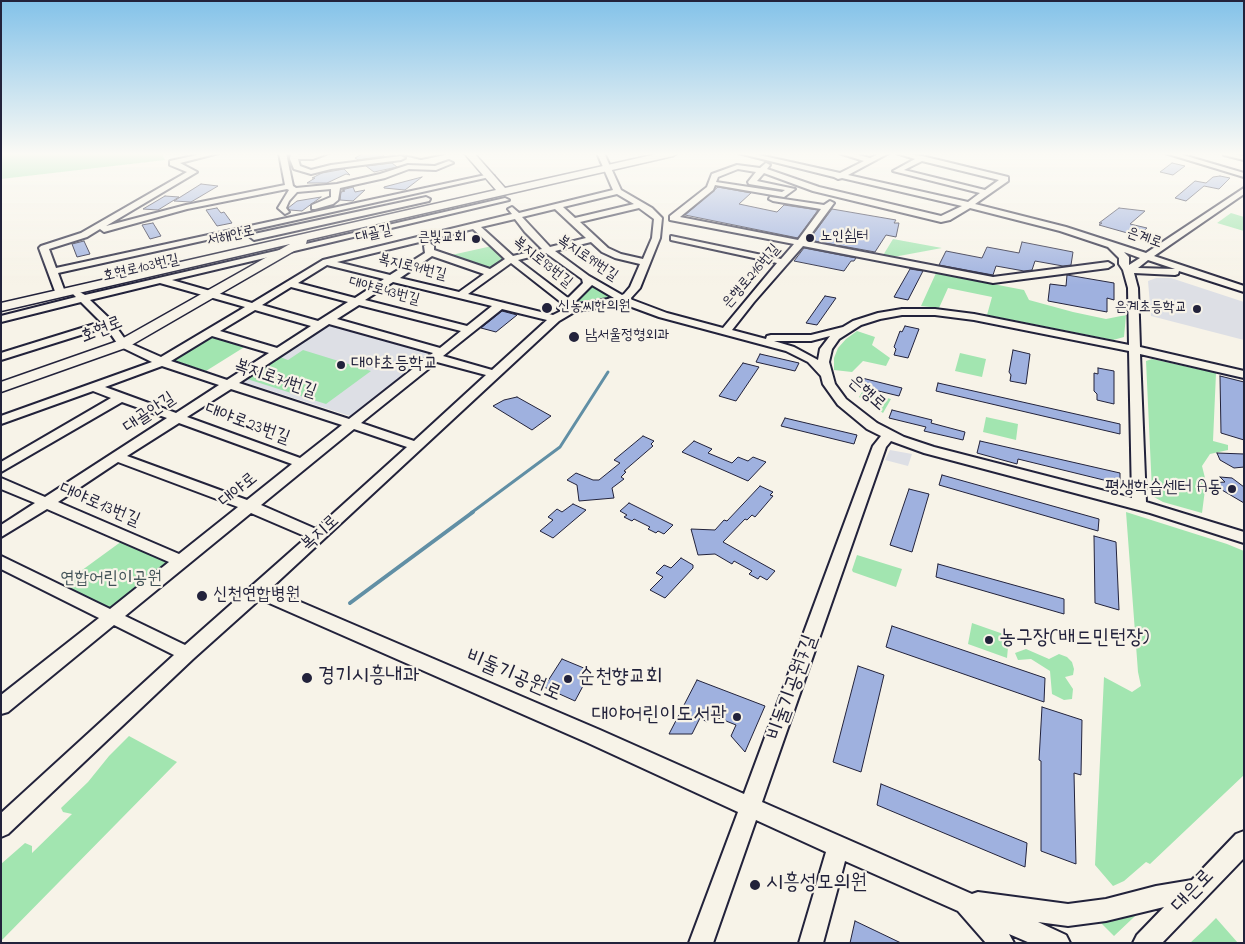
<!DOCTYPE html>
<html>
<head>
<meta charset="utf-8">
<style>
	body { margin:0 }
	#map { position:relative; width:1245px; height:944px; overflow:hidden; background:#f7f3e8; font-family:"Indie Flower",sans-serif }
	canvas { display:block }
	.frame { position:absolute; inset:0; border:2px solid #22223b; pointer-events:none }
</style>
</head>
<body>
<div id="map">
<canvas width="1245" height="944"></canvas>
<div class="frame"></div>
</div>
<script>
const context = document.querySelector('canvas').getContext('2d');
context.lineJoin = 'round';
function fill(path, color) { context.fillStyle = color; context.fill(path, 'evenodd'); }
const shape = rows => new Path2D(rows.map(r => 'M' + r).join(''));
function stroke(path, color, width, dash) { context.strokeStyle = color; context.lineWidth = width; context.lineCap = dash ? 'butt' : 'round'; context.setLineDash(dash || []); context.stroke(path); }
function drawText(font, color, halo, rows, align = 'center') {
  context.font = font + ' "Indie Flower","Poor Story",sans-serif'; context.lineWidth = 4.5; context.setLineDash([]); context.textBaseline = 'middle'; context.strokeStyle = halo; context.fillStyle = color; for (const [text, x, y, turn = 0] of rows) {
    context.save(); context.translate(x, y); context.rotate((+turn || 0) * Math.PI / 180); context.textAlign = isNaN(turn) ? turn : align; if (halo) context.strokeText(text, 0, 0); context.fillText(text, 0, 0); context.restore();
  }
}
const built = shape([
	[1156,278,1171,278,1244,302,1244,340,1151,316,1148,281],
	[329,322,435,352,358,415,350,416,243,382,243,379],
	[890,450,912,454,908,466,885,460]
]);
const green = shape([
	[1,153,162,153,165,160,1,179],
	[1231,213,1244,217,1244,231,1217,223],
	[893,239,942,248,888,258,882,257],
	[492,246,508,259,491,272,447,256],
	[936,273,1024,290,1029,300,1073,312,1106,319,1126,315,1124,337,1113,340,987,315,992,297,948,288,939,308,921,306],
	[592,285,611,297,573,302,591,286],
	[857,331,875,337,872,345,890,358,886,366,863,361,852,372,834,370,834,358,838,348,846,339],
	[214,336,246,346,206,371,173,360,211,337],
	[303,350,371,371,326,404,247,379,280,357,288,360],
	[960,353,986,359,982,377,955,371],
	[1152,359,1216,373,1213,441,1228,445,1228,450,1210,454,1202,466,1206,482,1202,513,1163,502,1154,497,1152,491,1146,361],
	[862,392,891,399,883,413,859,397],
	[986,417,1018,424,1016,440,983,432],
	[1126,512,1227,544,1244,551,1244,775,1150,864,1146,862,1124,881,1113,886,1095,865,1104,677,1132,692,1141,686,1138,672],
	[122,541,170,562,121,604,109,608,63,584],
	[857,555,902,569,896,587,853,572,852,570],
	[972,623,1009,636,1007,658,968,644],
	[1026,649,1049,659,1059,654,1067,657,1072,662,1074,669,1073,675,1065,677,1073,689,1072,699,1064,700,1052,694,1050,671,1031,659,1018,660,1015,653],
	[129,736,177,762,1,941,1,864,25,843,32,846,32,853,72,814,63,812,61,808,88,782,109,756],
	[1152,900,1114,936,1097,919],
	[1216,918,1238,943,1190,943,1206,928]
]);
const streamFar1 = shape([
	[471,513,560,447,608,372]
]);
const stream = shape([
	[350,603,473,512]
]);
const building = shape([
	[364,153,381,153,384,156,358,160,355,158,364,153],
	[392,163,397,167,374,172,366,166,392,163],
	[1172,163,1185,166,1173,175,1160,172,1172,163],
	[344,169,350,175,346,174,327,183,307,183,315,178,312,178,322,173,344,169],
	[1220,176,1230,178,1219,189,1204,186,1186,201,1175,198,1195,181,1206,183,1213,177,1220,176],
	[422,177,405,190,384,188,384,187,422,177],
	[201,184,218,186,191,202,174,201,201,184],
	[353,187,355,192,365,190,353,201,340,200,341,192,345,191,342,190,353,187],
	[718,187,751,193,739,204,777,212,784,205,818,210,798,238,685,215,718,187],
	[165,196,179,197,158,210,143,209,165,196],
	[321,197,302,211,290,210,288,208,297,201,321,197],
	[217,208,221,213,224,212,232,223,217,226,206,210,217,208],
	[1119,208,1145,211,1130,224,1147,228,1138,236,1099,225,1102,223,1099,223,1119,208],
	[832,209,896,220,894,223,899,223,896,237,886,235,875,252,809,240,832,209],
	[153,223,161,236,150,239,142,225,153,223],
	[84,241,90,254,77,257,72,244,84,241],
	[1022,242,1073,252,1071,265,1063,266,1035,261,1032,270,1024,271,996,266,993,275,939,265,946,251,982,258,987,247,1019,253,1022,242],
	[804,248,856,258,854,261,851,261,844,271,794,261,804,248],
	[910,269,923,271,908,300,894,297,910,269],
	[1067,275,1114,283,1114,300,1107,298,1107,312,1048,301,1050,284,1066,286,1067,275],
	[825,296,836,298,817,325,806,323,825,296],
	[502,311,517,315,496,332,481,328,502,311],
	[905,326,919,329,908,358,894,355,896,349,894,347,900,331,902,332,905,326],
	[1013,350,1030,354,1026,384,1010,381,1011,375,1009,372,1013,350],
	[760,354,799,363,795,371,756,362,760,354],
	[743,363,759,367,736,401,719,396,743,363],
	[1098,368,1114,371,1114,404,1097,400,1097,394,1094,391,1094,373,1098,374,1098,368],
	[1220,376,1244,382,1244,440,1221,433,1220,376],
	[858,377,902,388,899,396,854,385,858,377],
	[938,383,1120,424,1120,434,936,391,938,383],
	[517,397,551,416,532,430,493,406,504,400,517,397],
	[892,410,932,420,931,423,965,432,963,440,924,431,926,427,889,418,892,410],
	[785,418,857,435,854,444,781,426,785,418],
	[643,436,654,441,651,444,653,446,624,471,626,472,621,477,624,479,612,488,614,498,579,501,577,485,567,480,576,473,593,480,599,480,620,463,614,460,643,436],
	[694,441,712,449,708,453,732,463,738,457,748,461,753,457,766,462,748,481,682,452,694,441],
	[980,441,1120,473,1120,484,1018,459,1017,464,977,453,980,441],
	[1217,453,1244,454,1244,467,1234,468,1220,460,1217,453],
	[942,475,1099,519,1098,531,939,485,942,475],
	[1220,477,1232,478,1244,487,1244,503,1210,483,1225,482,1220,477],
	[760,486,773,492,770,495,773,496,755,517,752,515,747,520,745,519,723,542,775,571,767,580,760,576,758,579,749,574,752,571,734,561,732,564,715,554,698,555,691,529,715,530,724,520,727,521,760,486],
	[909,489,929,494,912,552,890,545,909,489],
	[629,503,673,525,664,534,658,531,656,533,648,529,650,527,634,519,632,521,624,517,627,515,620,511,629,503],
	[573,504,586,510,553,538,540,531,553,520,548,517,557,509,562,512,573,504],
	[1094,536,1116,542,1119,610,1095,603,1094,536],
	[681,558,693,565,693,568,665,598,650,590,663,577,656,573,664,565,671,568,681,558],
	[938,564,1064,599,1064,614,936,577,938,564],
	[892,626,1045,678,1044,702,886,647,892,626],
	[562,659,591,671,575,701,544,687,562,659],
	[858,666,884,675,861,772,833,762,858,666],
	[697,680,765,706,745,752,731,736,736,725,711,715,707,722,700,718,692,734,669,734,697,680],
	[1042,707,1082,720,1081,775,1074,773,1076,864,1041,851,1041,761,1039,760,1042,707],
	[881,784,1027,843,1025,867,877,805,881,784],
	[855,921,901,943,850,943,855,921]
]);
const minor = shape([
	[206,153,219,153,180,163,197,172,106,226,186,205,285,185,279,153,286,153,293,186,296,188,337,184,380,174,408,165,435,166,449,161,453,163,436,170,409,169,385,178,340,188,338,200,333,204,315,209,312,209,312,205,331,197,331,189,297,192,289,201,286,208,289,212,285,214,278,208,289,190,287,189,187,209,104,232,100,229,87,237,49,249,56,268,490,174,494,176,58,273,65,292,60,295,56,294,39,248,41,246,81,233,187,172,170,165,170,161,206,153],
	[291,153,297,153,298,155,329,153,313,159,298,159,300,166,311,170,331,165,401,156,405,158,401,160,331,169,311,174,294,169,290,159,291,153],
	[400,153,421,154,445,153,421,158,400,153],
	[597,153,604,153,621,190,652,208,662,218,660,238,640,288,630,299,667,313,723,328,777,263,671,240,671,236,781,259,794,244,670,220,670,216,707,187,712,174,737,165,760,168,766,163,770,165,767,169,819,187,941,216,962,206,842,178,838,179,834,177,738,153,750,153,840,173,864,161,839,153,850,153,870,158,881,153,889,153,848,175,968,202,980,193,893,171,915,159,896,153,922,156,1008,177,1008,181,975,204,1066,227,1146,253,1244,188,1244,194,1154,256,1244,286,1244,292,1179,271,1178,274,1175,275,1134,273,1138,288,1140,347,1244,371,1244,378,1140,354,1146,502,1244,532,1244,543,1150,513,924,453,891,441,886,447,762,802,972,894,978,892,1068,904,1106,899,1156,886,1192,880,1236,834,1244,831,1244,858,1162,943,1133,943,1137,935,1164,907,1106,921,1068,926,1038,922,1066,935,1070,943,1030,943,1009,934,1014,943,986,943,958,911,845,861,823,943,799,943,826,852,756,820,713,943,689,943,738,812,586,742,260,599,193,659,8,834,1,837,1,813,174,655,114,625,8,712,1,714,1,695,99,618,1,569,1,556,110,609,169,562,47,509,1,537,1,525,35,503,1,489,1,478,45,497,167,418,122,402,1,472,1,462,111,398,93,391,1,424,1,416,152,362,119,346,106,327,1,360,1,353,101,322,81,302,1,322,1,316,76,297,73,294,78,291,85,295,505,198,509,200,172,280,252,303,323,260,512,214,508,209,512,207,519,213,613,190,597,153],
	[922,161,999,180,985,190,904,170,922,161],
	[738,169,756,172,748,182,749,184,785,190,782,192,716,182,718,177,738,169],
	[764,173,813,191,941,222,950,220,970,208,1060,231,1108,247,1119,258,1119,264,1123,270,1128,288,1129,345,974,314,935,309,902,309,878,313,853,321,843,327,811,335,771,335,767,336,766,339,732,330,754,302,803,246,993,283,1108,268,1113,265,1108,262,993,277,806,241,834,203,830,201,824,205,770,197,769,199,773,201,821,209,798,240,680,217,713,190,715,185,784,197,795,189,757,181,764,173],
	[617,194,634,204,575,218,563,207,617,194],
	[639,208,654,219,652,238,643,259,621,254,608,248,580,222,639,208],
	[555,209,586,238,550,247,522,217,555,209],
	[515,219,525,232,542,249,513,256,481,227,515,219],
	[473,229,505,259,490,269,434,250,434,246,429,243,424,246,425,253,390,275,337,262,473,229],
	[591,242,602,252,615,258,640,264,630,287,624,294,622,295,589,276,555,251,591,242],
	[1124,252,1140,258,1129,265,1129,257,1124,252],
	[546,253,582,279,583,283,568,298,518,260,546,253],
	[432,256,484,274,459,292,400,278,432,256],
	[1148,260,1175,269,1138,268,1148,260],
	[511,263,562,303,558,308,561,311,553,315,468,294,511,263],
	[327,265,384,279,355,298,298,283,327,265],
	[393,282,492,306,467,326,365,300,393,282],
	[160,283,245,307,161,357,127,342,112,321,90,300,160,283],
	[592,285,614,298,572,305,592,285],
	[291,287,348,302,318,321,262,305,291,287],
	[621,303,659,317,786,351,808,362,821,376,823,384,838,405,867,429,881,436,873,446,744,794,600,730,270,589,559,321,576,311,612,306,621,303],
	[359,305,461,331,440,348,337,319,359,305],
	[502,309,547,320,492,370,443,356,502,309],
	[255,310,311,326,277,348,220,331,255,310],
	[902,315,935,315,974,320,1129,351,1132,498,934,447,904,437,877,423,846,399,835,384,829,362,832,349,839,339,861,325,880,319,902,315],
	[329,324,433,353,349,419,239,383,329,324],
	[212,336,269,353,227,380,171,361,212,336],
	[830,336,820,349,818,360,794,347,774,341,811,341,830,336],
	[437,362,486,375,414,441,361,423,437,362],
	[162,366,219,385,176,413,105,387,162,366],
	[231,389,342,425,300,458,187,417,231,389],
	[179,423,292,464,247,500,127,456,179,423],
	[354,429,407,447,316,529,261,505,354,429],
	[118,462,238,507,179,554,58,502,118,462],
	[251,513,307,537,185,645,125,616,251,513],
	[1165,153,1176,153,1244,173,1244,177,1165,153],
	[1223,153,1244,156,1244,160,1224,155,1223,153],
	[426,197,430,199,429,201,254,240,250,237,254,234,426,197]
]);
const major = shape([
	[464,153,474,153,505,188,661,153,678,153,673,156,307,240,306,244,128,347,1,392,1,382,118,341,290,244,1,311,1,303,496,190,464,153]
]);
const markers = [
	[810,238,5,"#22223b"],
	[476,239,5,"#22223b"],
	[547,308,6,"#22223b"],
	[1197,309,5,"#22223b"],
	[574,337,6,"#22223b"],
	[341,365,5,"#22223b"],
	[1232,489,5,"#22223b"],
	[202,596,6,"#22223b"],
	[989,640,5,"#22223b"],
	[307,678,6,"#22223b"],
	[568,679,5,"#22223b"],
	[737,717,5,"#22223b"],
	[755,885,6,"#22223b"]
];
const farStreetnames = [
	["대골길",374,235,-14],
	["서해안로",231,237,-13],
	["은계로",1144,239,19],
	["복지로99번길",587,259,34],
	["복지로93번길",542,263,39],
	["복지로91번길",412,268,14],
	["호현로103번길",141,269,-13],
	["은행로216번길",752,277,-49],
	["대야로43번길",384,292,15]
];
const farPoinames = [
	["노인쉼터",820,238],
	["큰빛교회",466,239,"right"],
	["신농씨한의원",558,308],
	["은계초등학교",1187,309,"right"],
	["남서울정형외과",585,337]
];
const streetNames = [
	["호현로",102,331,-22],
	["복지로71번길",275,380,19],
	["은행로",866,394,41],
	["대골안길",150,414,-34],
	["대야로23번길",247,425,20],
	["대야로",239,491,-39],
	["대야로13번길",99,506,23],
	["복지로",321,534,-42]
];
const poiNames = [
	["대야초등학교",351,365],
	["평생학습센터 A동",1222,489,"right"],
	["신천연합병원",213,596]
];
const parkNames = [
	["연합어린이공원",111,580]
];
const nearPoinames = [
	["농구장(배드민턴장)",999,640],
	["경기시흥내과",318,678],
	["순천향교회",578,679],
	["대야어린이도서관",727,717,"right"],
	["시흥성모의원",766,885]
];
const nearStreetnames = [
	["비둘기공원로",513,677,23],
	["비둘기공원7길",794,688,-70],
	["대은로",1194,892,-46]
];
fill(built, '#dddfe5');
fill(green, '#a2e5b0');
stroke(streamFar1, '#618fa5', 3);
stroke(stream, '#618fa5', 4);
fill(building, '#9fb1df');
stroke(building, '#22223b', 1);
stroke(minor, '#22223b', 4);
stroke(major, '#22223b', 3);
fill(minor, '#f7f3e8');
fill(major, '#f7f3e8');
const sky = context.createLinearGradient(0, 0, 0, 285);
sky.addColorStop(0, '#83c2e9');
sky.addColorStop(0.54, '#fbfaf5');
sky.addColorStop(1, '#fbfaf500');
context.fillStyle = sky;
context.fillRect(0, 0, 1245, 285);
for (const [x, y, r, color] of markers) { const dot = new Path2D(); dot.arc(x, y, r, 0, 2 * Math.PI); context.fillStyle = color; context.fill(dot); stroke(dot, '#f7f3e8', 2); }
drawText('15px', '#22223b', '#f7f3e8', farStreetnames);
drawText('15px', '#22223b', '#f7f3e8', farPoinames, 'left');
drawText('18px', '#22223b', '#f7f3e8', streetNames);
drawText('18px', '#22223b', '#f7f3e8', poiNames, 'left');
drawText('18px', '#425358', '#f7f3e8', parkNames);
drawText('21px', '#22223b', '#f7f3e8', nearPoinames, 'left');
drawText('21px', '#22223b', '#f7f3e8', nearStreetnames);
</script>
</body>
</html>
